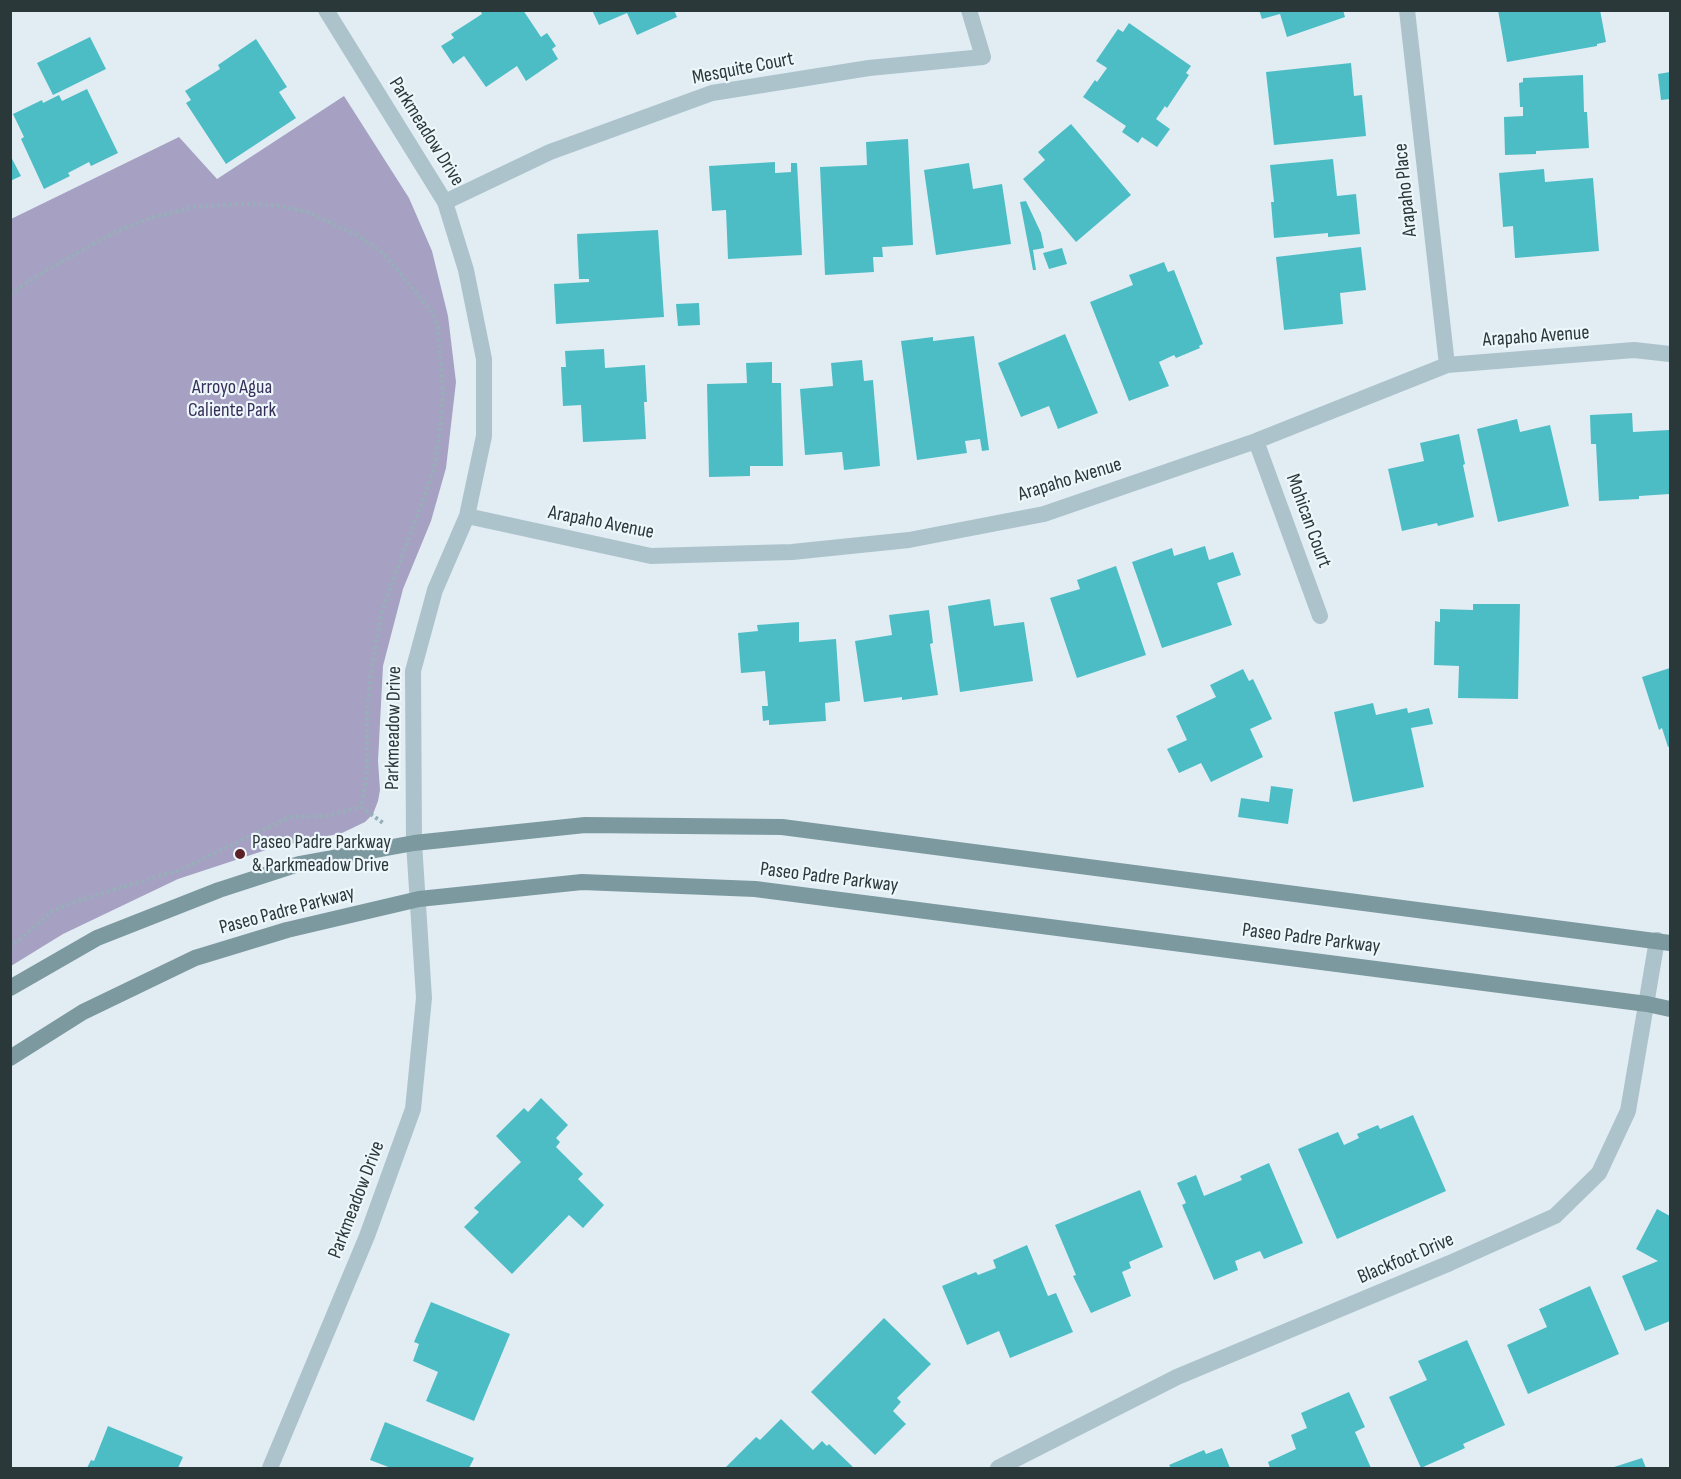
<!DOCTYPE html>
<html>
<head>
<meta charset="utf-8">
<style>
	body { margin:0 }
	#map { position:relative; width:1681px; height:1479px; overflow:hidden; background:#e1edf3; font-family:"Sofia Sans Condensed",sans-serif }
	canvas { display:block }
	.frame { position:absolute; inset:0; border:12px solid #2b383a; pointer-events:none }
</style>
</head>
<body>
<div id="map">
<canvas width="1681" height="1479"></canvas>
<div class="frame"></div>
</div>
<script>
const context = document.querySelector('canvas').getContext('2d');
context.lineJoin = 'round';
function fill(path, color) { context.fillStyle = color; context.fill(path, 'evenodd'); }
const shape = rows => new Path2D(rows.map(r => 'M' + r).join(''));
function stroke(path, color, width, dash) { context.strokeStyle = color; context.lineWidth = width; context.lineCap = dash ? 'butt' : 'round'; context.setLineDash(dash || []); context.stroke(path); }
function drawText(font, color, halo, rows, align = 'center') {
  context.font = font + ' "Sofia Sans Condensed",sans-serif'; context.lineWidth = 4.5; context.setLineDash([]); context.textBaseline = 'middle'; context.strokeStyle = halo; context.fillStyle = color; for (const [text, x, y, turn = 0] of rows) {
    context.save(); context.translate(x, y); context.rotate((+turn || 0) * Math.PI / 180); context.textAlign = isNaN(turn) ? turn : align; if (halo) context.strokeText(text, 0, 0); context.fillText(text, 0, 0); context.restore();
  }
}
const green = shape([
	[344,96,409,198,432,251,448,316,456,382,446,468,431,521,403,589,383,666,378,761,380,790,378,801,373,814,365,822,342,833,272,848,178,879,63,934,11,966,11,219,179,137,217,179]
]);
const building = shape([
	[480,10,523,10,541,37,547,33,556,46,552,49,558,59,526,81,517,66,486,87,464,56,453,64,441,46,454,38,451,34,482,14],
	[592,10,674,10,677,17,637,35,627,13,599,25],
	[1259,10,1343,10,1345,17,1287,37,1280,14,1262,19],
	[1498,10,1600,10,1606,42,1597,44,1597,46,1507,62],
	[1129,23,1191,66,1186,73,1189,75,1167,108,1165,106,1156,119,1170,129,1157,147,1142,137,1138,143,1122,132,1126,126,1083,97,1095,80,1097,82,1107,68,1096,61,1118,29,1123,32],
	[90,37,106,69,53,95,37,63],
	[256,39,287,87,279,92,296,118,226,164,186,103,191,100,185,91,220,69,218,65],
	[1351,63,1354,96,1362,95,1366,136,1274,145,1266,72],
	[1670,72,1670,99,1661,100,1658,74],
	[1583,75,1584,112,1587,112,1589,148,1536,151,1536,154,1505,155,1504,117,1523,116,1523,107,1520,107,1519,83,1523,82,1523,78],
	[87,89,118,153,91,166,89,162,68,173,70,176,44,189,21,139,24,137,13,114,42,100,43,103,59,95,62,101],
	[1071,124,1131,195,1076,242,1023,179,1045,160,1038,152],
	[908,139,913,245,882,247,883,257,873,257,874,272,825,275,820,167,867,165,866,142],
	[10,155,21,176,10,181],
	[1333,159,1337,196,1356,194,1360,234,1328,237,1328,233,1274,238,1271,202,1274,202,1270,165],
	[775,162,775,173,791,172,791,163,797,163,802,255,728,259,726,210,712,211,709,166],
	[969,163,973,189,1002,184,1011,244,936,255,924,170],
	[1544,169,1545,182,1593,178,1599,251,1515,258,1513,226,1503,227,1499,173],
	[1026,201,1041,233,1044,248,1033,250,1036,270,1033,270,1020,202],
	[658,230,664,317,556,324,554,284,589,282,589,279,579,279,577,234],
	[1361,247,1366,290,1340,293,1343,324,1284,330,1276,257],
	[1062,248,1067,264,1049,269,1043,253],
	[1164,262,1168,272,1174,270,1203,344,1199,346,1200,348,1176,358,1174,355,1159,362,1169,386,1129,401,1090,302,1133,285,1129,275],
	[699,303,700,325,678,326,676,304],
	[1065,334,1098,413,1058,429,1049,406,1021,417,998,363],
	[974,336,989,450,982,451,980,439,965,441,967,453,917,460,901,341,933,337,933,341],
	[604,349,605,368,645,365,647,402,644,402,646,439,583,442,581,405,563,406,561,367,566,367,565,351],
	[862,360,864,381,873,380,880,466,844,470,842,452,805,455,800,389,833,386,831,363],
	[772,362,772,383,781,383,783,466,750,466,750,476,709,477,707,384,747,383,746,363],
	[1632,413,1633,432,1669,430,1670,494,1639,496,1639,499,1599,501,1596,444,1591,444,1590,415],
	[1517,419,1520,432,1550,425,1569,506,1498,522,1477,429],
	[1459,434,1465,464,1463,465,1474,517,1438,526,1437,523,1402,531,1388,469,1424,461,1420,443],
	[1205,546,1209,560,1233,552,1241,575,1217,583,1232,625,1162,648,1132,562,1172,548,1174,556],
	[1116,566,1146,655,1077,678,1050,598,1080,589,1077,580],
	[990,599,994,626,1024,622,1033,681,960,692,948,606],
	[1473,604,1520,604,1518,699,1458,698,1459,666,1434,665,1435,621,1440,622,1440,609,1473,610],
	[929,610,933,643,930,644,938,695,902,700,902,697,864,702,855,641,892,635,889,615],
	[799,622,799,642,836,639,840,701,825,703,826,721,769,725,769,720,763,721,762,706,768,706,765,671,741,673,738,633,758,631,757,625],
	[1670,668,1670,746,1668,747,1662,728,1659,730,1642,677],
	[1243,669,1249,681,1253,679,1272,719,1250,729,1263,757,1211,782,1201,763,1179,773,1167,749,1187,740,1176,716,1216,697,1210,685],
	[1373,703,1376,715,1407,708,1408,713,1429,708,1433,724,1411,728,1424,787,1353,802,1334,712],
	[1271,786,1293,789,1288,824,1238,817,1241,798,1269,802],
	[541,1098,568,1125,556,1138,560,1142,556,1147,583,1174,578,1179,604,1205,583,1228,569,1215,512,1274,464,1227,479,1212,474,1208,521,1162,496,1136,524,1108,528,1112],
	[1413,1115,1446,1191,1337,1239,1298,1149,1338,1132,1344,1145,1359,1138,1357,1134,1378,1125,1380,1129],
	[1269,1163,1303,1243,1264,1259,1260,1251,1235,1261,1238,1270,1214,1280,1182,1205,1186,1203,1177,1183,1196,1175,1204,1196,1242,1180,1240,1176],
	[1140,1190,1163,1247,1129,1262,1131,1268,1122,1272,1131,1296,1091,1313,1073,1276,1076,1275,1055,1225],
	[1657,1209,1670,1216,1670,1321,1645,1331,1622,1276,1658,1261,1636,1249],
	[1027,1245,1048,1296,1056,1293,1073,1332,1010,1358,999,1331,967,1345,942,1286,976,1272,978,1275,996,1268,993,1260],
	[1590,1286,1619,1354,1528,1394,1507,1345,1547,1327,1539,1309],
	[431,1302,510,1334,474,1421,426,1401,438,1372,413,1361,419,1344,414,1342],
	[884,1318,931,1364,897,1398,901,1402,893,1411,906,1424,875,1455,811,1392],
	[1467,1340,1505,1425,1463,1444,1465,1448,1421,1468,1389,1397,1427,1380,1418,1361],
	[1349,1392,1365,1427,1355,1432,1371,1468,1270,1468,1268,1462,1296,1449,1291,1435,1307,1428,1301,1413],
	[781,1419,813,1450,822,1441,827,1446,829,1444,854,1468,725,1468,756,1437,760,1440],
	[385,1422,474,1458,469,1468,391,1468,370,1460],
	[108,1426,183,1457,178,1468,87,1468,91,1460,94,1461],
	[1222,1448,1230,1468,1171,1468,1169,1465,1204,1450,1206,1454],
	[1642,1458,1646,1468,1611,1468]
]);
const path = shape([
	[10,294,45,271,113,233,148,219,193,207,241,204,275,205,308,212,357,235,383,253,433,313,438,327,443,393,440,432,435,462,432,475,382,611,371,672,367,712,367,774,361,807,383,823],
	[10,948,54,910,86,898,180,870,290,817,326,816,361,807]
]);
const minor = shape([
	[1407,10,1447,365],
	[445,202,550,152,712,93,869,68,983,57,969,10],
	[1256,441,1320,616],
	[467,516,651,556,792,552,909,540,1044,514,1256,441,1447,365,1634,350,1670,354],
	[270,1468,367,1236,413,1109,424,998,414,843,413,671,435,590,467,516,484,436,484,359,466,270,445,202,326,10],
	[998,1468,1177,1377,1450,1263,1555,1216,1599,1173,1628,1111,1657,940]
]);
const secondary = shape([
	[10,988,97,938,219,890,299,864,414,843,585,825,782,827,1670,943],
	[10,1058,83,1012,195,958,287,930,419,899,582,882,755,889,1647,1004,1670,1009]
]);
const markers = [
	[240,854,6,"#5c2027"]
];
const streetNames = [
	["Mesquite Court",743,69,-11],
	["Parkmeadow Drive",426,132,58],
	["Arapaho Place",1406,190,-96],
	["Arapaho Avenue",1536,337,-4],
	["Arapaho Avenue",1070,480,-17],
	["Mohican Court",1308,521,70],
	["Arapaho Avenue",601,523,11],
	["Parkmeadow Drive",394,728,-89],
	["Paseo Padre Parkway",829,878,7],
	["Paseo Padre Parkway",287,911,-15],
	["Paseo Padre Parkway",1311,939,7],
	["Parkmeadow Drive",357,1200,-69],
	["Blackfoot Drive",1406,1259,-23]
];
const parkNames = [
	["Arroyo Agua",232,388],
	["Caliente Park",232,411]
];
const poiNames = [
	["Paseo Padre Parkway",252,843],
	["& Parkmeadow Drive",252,866]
];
fill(green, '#a6a0c3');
fill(building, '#4dbdc5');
stroke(path, '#96afb8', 4, [3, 3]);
stroke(minor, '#acc3cc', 16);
stroke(secondary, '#7d99a0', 16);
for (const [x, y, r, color] of markers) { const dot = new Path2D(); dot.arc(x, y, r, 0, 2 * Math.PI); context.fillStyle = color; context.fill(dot); stroke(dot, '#edf6fb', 2); }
drawText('20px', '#2b383a', '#edf6fb', streetNames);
drawText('20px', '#372f59', '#edf6fb', parkNames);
drawText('20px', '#2b383a', '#edf6fb', poiNames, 'left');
</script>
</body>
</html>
